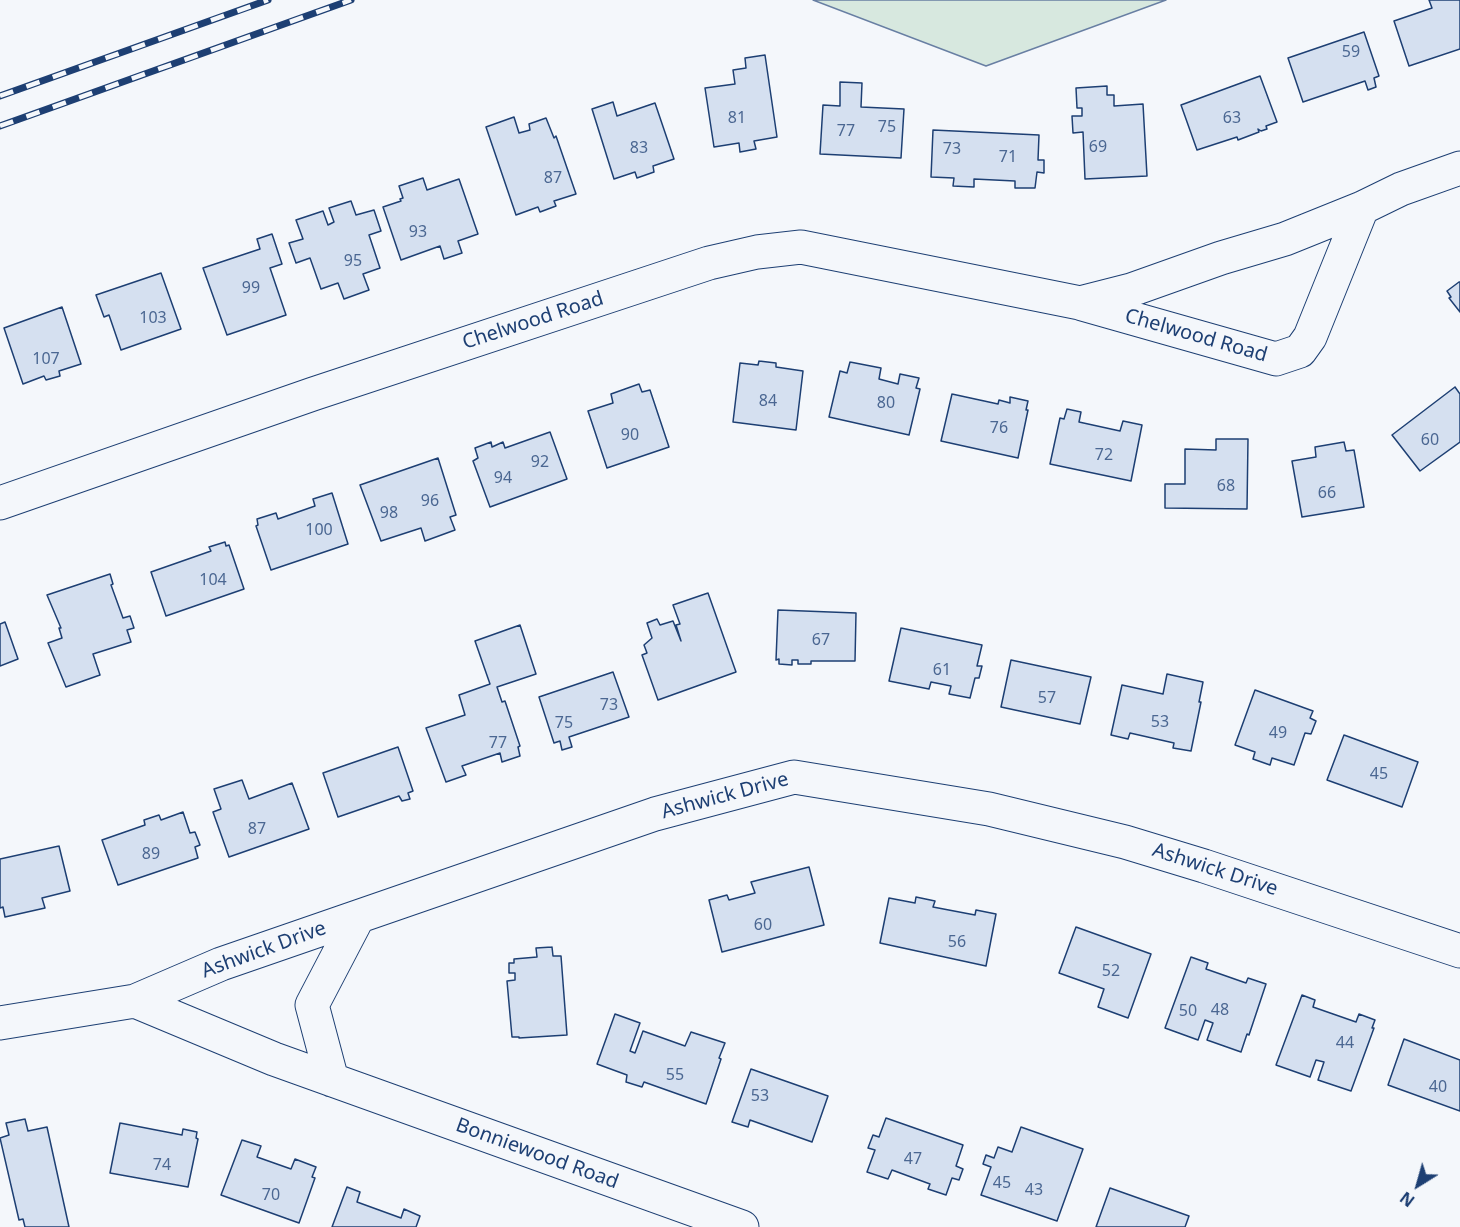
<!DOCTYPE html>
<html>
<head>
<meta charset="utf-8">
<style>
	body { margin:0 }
	#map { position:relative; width:1460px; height:1227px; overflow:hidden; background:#f4f7fb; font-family:"Noto Sans",sans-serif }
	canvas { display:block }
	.north { position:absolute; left:1388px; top:1155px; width:60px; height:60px; -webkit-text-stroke:4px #f4f7fb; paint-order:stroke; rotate:217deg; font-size:16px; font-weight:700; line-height:24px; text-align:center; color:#1d3f73 }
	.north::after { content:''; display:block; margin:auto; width:21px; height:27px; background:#1d3f73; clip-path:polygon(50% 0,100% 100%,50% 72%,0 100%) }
</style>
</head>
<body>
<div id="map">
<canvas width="1460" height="1227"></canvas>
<div class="north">N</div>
</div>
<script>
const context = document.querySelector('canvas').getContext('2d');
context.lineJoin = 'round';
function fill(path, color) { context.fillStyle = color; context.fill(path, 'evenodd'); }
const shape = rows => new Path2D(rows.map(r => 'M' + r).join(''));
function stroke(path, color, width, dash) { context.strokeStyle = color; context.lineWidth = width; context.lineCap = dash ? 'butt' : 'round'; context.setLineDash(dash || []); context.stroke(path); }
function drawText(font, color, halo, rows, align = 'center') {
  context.font = font + ' "Noto Sans",sans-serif'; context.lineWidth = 4.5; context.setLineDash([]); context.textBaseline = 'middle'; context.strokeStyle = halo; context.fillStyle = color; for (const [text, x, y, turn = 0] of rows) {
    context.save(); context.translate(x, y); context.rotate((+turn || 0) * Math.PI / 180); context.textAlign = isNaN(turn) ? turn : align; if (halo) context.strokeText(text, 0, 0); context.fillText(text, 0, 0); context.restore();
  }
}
const green = shape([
	[813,0,1166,0,986,66,813,0]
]);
const building = shape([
	[1429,0,1460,0,1460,49,1409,66,1394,21,1432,8,1429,0],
	[1364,32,1379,76,1374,78,1376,87,1368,90,1365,81,1303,102,1288,58,1364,32],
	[765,55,777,137,754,141,756,149,740,152,739,143,714,147,705,88,735,84,733,70,746,68,745,58,765,55],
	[1260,76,1277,122,1266,126,1267,129,1261,131,1258,129,1259,132,1238,140,1237,137,1197,150,1181,105,1260,76],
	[840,82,862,83,861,107,904,109,901,158,820,154,823,105,840,106,840,82],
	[1107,86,1107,95,1114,95,1114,106,1143,104,1147,176,1085,179,1083,132,1073,133,1072,116,1082,116,1082,108,1077,108,1076,88,1107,86],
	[613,102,617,116,655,103,674,159,653,166,654,172,637,178,635,172,614,179,592,109,613,102],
	[514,117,519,133,530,130,529,124,546,118,554,138,556,136,576,194,554,201,556,206,540,212,538,207,516,215,486,127,514,117],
	[933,130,1039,135,1038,160,1044,160,1044,173,1037,172,1035,188,1015,188,1015,181,974,179,974,187,953,186,954,178,931,177,933,130],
	[423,178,427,190,459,179,478,234,458,241,462,253,444,259,440,246,401,260,383,207,401,201,400,199,403,198,399,186,423,178],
	[351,201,356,215,374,210,381,231,369,235,380,268,363,274,369,290,344,299,338,283,321,289,310,258,296,263,289,243,303,239,296,220,323,211,328,225,334,222,329,208,351,201],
	[272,234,282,264,270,268,286,315,227,335,203,268,260,249,257,239,272,234],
	[161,273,181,329,121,350,109,315,104,317,96,295,161,273],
	[1459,282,1460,282,1460,312,1449,298,1451,297,1447,291,1459,282],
	[62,307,81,364,59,371,60,376,46,380,44,376,23,384,4,328,62,307],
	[759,361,776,363,776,367,803,371,796,430,733,422,740,363,758,365,759,361],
	[850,362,881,368,879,379,898,384,900,374,919,378,916,388,920,389,909,435,829,417,840,371,847,373,850,362],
	[639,384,642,392,650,390,669,447,607,468,588,411,613,403,611,394,639,384],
	[1455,387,1460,394,1460,442,1420,471,1392,435,1455,387],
	[952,394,998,404,999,400,1010,403,1010,397,1028,401,1026,410,1028,410,1018,458,941,441,952,394],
	[1067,409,1081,412,1079,422,1120,431,1123,421,1142,425,1131,481,1050,464,1060,418,1064,419,1067,409],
	[550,432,567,479,490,507,473,461,478,458,475,448,491,442,492,447,503,442,505,448,550,432],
	[1216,439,1248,439,1247,509,1165,508,1165,484,1185,484,1185,449,1216,450,1216,439],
	[1344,442,1346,451,1354,450,1364,507,1302,517,1292,461,1316,457,1315,447,1344,442],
	[438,458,456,515,450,517,455,530,425,541,421,528,381,541,360,485,438,458],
	[332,493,348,544,271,570,256,526,258,525,257,519,276,513,278,519,315,506,313,499,332,493],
	[225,542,226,546,229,545,244,589,166,616,151,572,211,551,209,547,225,542],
	[110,574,113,584,111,585,123,618,130,616,134,628,127,630,131,642,93,654,100,675,66,687,48,643,62,638,59,628,61,628,47,595,110,574],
	[708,593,736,672,658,700,642,655,647,653,644,645,652,638,647,623,657,619,660,625,673,621,681,641,676,625,680,624,673,605,708,593],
	[778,610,856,613,855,661,811,661,811,664,798,664,798,660,792,660,792,665,779,664,779,659,776,660,778,610],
	[5,622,18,659,0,666,0,624,5,622],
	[520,625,536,674,497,687,502,702,505,701,520,746,518,747,520,756,502,762,500,753,462,766,466,775,446,782,426,728,465,715,459,695,490,684,475,641,520,625],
	[901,628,982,645,977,666,982,666,979,678,975,678,970,698,949,694,951,686,931,682,929,689,889,681,901,628],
	[1011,660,1091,677,1080,724,1001,707,1011,660],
	[613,672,629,717,569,737,572,747,562,750,560,741,554,743,539,697,613,672],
	[1167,674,1203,682,1199,702,1201,702,1191,751,1173,748,1174,743,1130,733,1128,739,1111,735,1122,685,1163,694,1167,674],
	[1255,690,1313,711,1310,718,1316,721,1311,734,1305,733,1294,765,1272,758,1270,765,1253,759,1255,752,1235,745,1255,690],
	[1344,735,1418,762,1402,807,1327,780,1344,735],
	[398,747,413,791,408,793,410,799,402,801,399,796,338,817,323,773,398,747],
	[242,780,249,799,292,783,309,829,229,857,213,812,221,809,214,789,242,780],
	[183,812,190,833,195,832,200,845,195,847,198,858,118,885,102,840,145,825,144,820,159,815,161,820,183,812],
	[59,846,70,891,42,898,45,908,5,917,3,907,0,908,0,859,59,846],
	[809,867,824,925,722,952,709,900,727,895,729,900,755,893,751,882,809,867],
	[916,897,935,901,933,907,975,915,976,910,996,914,986,966,880,943,889,898,915,903,916,897],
	[1076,927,1151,954,1128,1018,1098,1007,1104,989,1059,973,1076,927],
	[552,947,553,956,561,956,567,1035,519,1038,519,1037,512,1037,507,981,515,980,515,973,509,973,509,963,514,963,514,959,537,957,536,948,552,947],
	[1191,957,1208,963,1206,969,1246,983,1248,978,1266,984,1249,1035,1247,1034,1241,1052,1207,1040,1213,1023,1205,1020,1198,1040,1165,1028,1191,957],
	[1302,995,1315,1000,1313,1007,1356,1022,1359,1014,1375,1020,1372,1028,1374,1028,1351,1091,1318,1080,1324,1062,1316,1060,1310,1077,1276,1065,1302,995],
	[615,1014,640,1023,630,1051,635,1053,643,1031,685,1046,691,1032,725,1043,719,1058,721,1059,706,1104,644,1082,642,1087,626,1082,627,1075,597,1064,615,1014],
	[1404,1039,1460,1060,1460,1111,1388,1085,1404,1039],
	[751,1069,828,1096,812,1142,750,1120,748,1127,732,1122,751,1069],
	[886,1118,963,1145,956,1166,963,1169,959,1180,952,1178,946,1195,928,1189,930,1184,892,1170,888,1179,867,1172,875,1150,868,1148,873,1135,879,1137,886,1118],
	[25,1119,28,1131,47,1127,69,1227,25,1227,23,1219,19,1220,0,1138,9,1135,6,1123,25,1119],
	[120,1123,182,1135,183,1129,197,1132,196,1138,198,1139,188,1187,110,1173,120,1123],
	[1021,1127,1083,1149,1057,1221,981,1195,991,1167,983,1164,986,1155,994,1158,998,1147,1012,1152,1021,1127],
	[242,1140,261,1146,257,1157,291,1169,295,1159,316,1167,312,1177,315,1178,299,1223,221,1195,242,1140],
	[347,1187,360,1192,357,1202,401,1218,404,1209,420,1216,416,1227,332,1227,347,1187],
	[1110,1188,1189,1216,1185,1227,1096,1227,1110,1188]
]);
const street = shape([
	[1082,304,1276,359,1300,351,1310,337,1362,208],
	[0,503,313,394,709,263,757,252,801,247,1080,303,1131,290,1221,258,1285,239,1362,208,1401,189,1460,168],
	[135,1001,274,1059,742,1227],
	[0,1023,135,1001,221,964,655,814,794,777,989,809,1125,842,1204,866,1460,951],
	[332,1080,312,1005,358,917]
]);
const rail = shape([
	[0,96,268,0],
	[0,126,351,0]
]);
const numberNames = [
	["59",1351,52],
	["81",737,118],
	["63",1232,118],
	["75",887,127],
	["77",846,131],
	["69",1098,147],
	["83",639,148],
	["73",952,149],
	["71",1008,157],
	["87",553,178],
	["93",418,232],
	["95",353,261],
	["99",251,288],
	["103",153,318],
	["107",46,359],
	["84",768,401],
	["80",886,403],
	["76",999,428],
	["90",630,435],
	["60",1430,440],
	["72",1104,455],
	["92",540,462],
	["94",503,478],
	["68",1226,486],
	["66",1327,493],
	["96",430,501],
	["98",389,513],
	["100",319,530],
	["104",213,580],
	["67",821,640],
	["61",942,670],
	["57",1047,698],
	["73",609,705],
	["53",1160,722],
	["75",564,723],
	["49",1278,733],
	["77",498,743],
	["45",1379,774],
	["87",257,829],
	["89",151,854],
	["60",763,925],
	["56",957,942],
	["52",1111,971],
	["48",1220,1010],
	["50",1188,1011],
	["44",1345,1043],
	["55",675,1075],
	["40",1438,1087],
	["53",760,1096],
	["47",913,1159],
	["74",162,1165],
	["45",1002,1183],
	["43",1034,1190],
	["70",271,1195]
];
const streetNames = [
	["Chelwood Road",533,321,-18],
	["Chelwood Road",1196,336,16],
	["Ashwick Drive",725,796,-15],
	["Ashwick Drive",1215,870,18],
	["Ashwick Drive",264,950,-20],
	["Bonniewood Road",537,1154,20]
];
fill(green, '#d7e8df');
stroke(green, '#687fa3', 1.5);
fill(building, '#d5e0f0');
stroke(building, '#1d3f73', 1.5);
stroke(street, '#1d3f73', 35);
stroke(street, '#f4f7fb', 33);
stroke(rail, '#1d3f73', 7);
stroke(rail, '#f4f7fb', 4.5, [14]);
drawText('16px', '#4b6792', null, numberNames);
drawText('20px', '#1d3f73', '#f4f7fb', streetNames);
</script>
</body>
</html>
